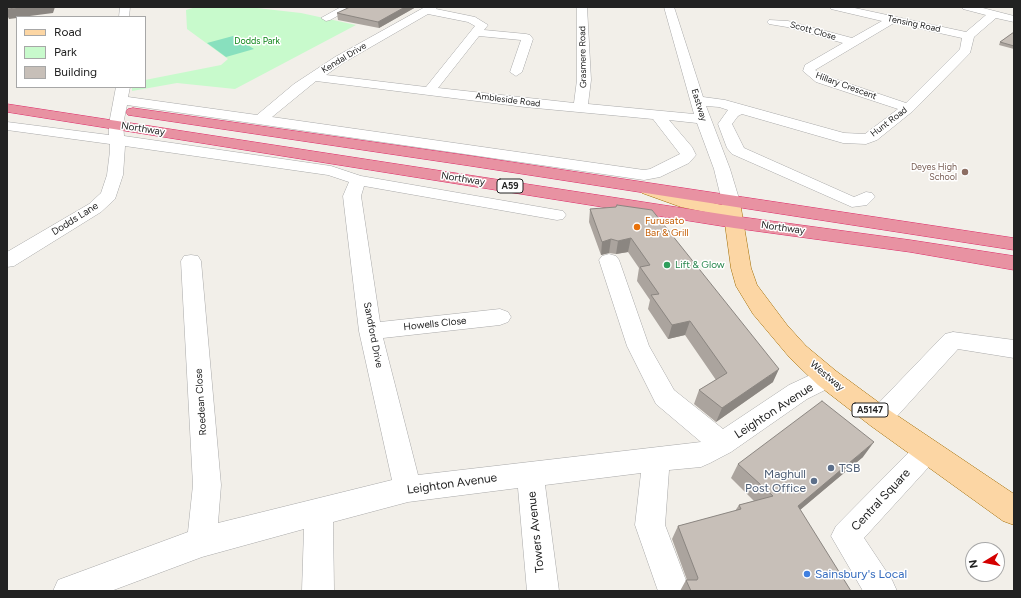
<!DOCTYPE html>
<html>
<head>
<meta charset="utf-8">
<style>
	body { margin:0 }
	#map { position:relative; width:1021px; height:598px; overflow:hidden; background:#f2efe9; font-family:Figtree,sans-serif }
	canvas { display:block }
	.frame { position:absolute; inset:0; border:8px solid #222; pointer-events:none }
	.legend { position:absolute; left:16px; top:16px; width:130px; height:72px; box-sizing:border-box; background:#fff; border:1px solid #a7a7a7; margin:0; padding:5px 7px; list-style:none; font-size:12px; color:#222 }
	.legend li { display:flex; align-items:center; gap:8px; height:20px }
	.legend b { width:20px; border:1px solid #a7a7a7 }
	.north { position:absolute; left:965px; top:542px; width:40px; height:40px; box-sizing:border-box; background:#fff; border:1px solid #a7a7a7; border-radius:50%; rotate:260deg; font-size:11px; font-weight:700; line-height:16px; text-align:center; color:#222 }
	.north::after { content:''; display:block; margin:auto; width:14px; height:18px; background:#d40000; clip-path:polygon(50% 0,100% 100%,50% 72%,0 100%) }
</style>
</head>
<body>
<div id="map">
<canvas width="1021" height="598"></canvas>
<div class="frame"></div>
<ul class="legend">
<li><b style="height:5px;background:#fcd6a4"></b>Road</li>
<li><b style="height:11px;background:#c8facc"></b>Park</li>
<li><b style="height:11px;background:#c7bfb8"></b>Building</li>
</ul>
<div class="north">N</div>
</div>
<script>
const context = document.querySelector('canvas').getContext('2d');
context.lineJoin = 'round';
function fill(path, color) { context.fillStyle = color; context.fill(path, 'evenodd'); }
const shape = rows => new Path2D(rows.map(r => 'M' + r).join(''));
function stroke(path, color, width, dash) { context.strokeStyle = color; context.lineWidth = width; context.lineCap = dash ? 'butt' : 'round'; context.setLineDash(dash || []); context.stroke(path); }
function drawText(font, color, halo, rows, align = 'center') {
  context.font = font + ' Figtree,sans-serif'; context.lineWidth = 3; context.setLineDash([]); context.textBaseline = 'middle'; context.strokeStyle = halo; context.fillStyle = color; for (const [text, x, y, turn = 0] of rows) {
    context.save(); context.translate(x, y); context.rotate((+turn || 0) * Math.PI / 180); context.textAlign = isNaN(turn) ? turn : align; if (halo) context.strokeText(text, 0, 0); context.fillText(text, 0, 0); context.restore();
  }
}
const park = shape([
	[196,7,248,7,301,13,356,25,235,89,177,83,132,91,132,87,145,87,145,80,221,65,228,59,187,29,186,10]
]);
const pitch = shape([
	[233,36,254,49,226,57,207,43]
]);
const minor = shape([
	[120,7,130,7,129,17,119,17,120,7],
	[341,7,354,7,330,20,326,21,321,18,341,7],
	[425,7,438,7,436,9,475,17,488,25,484,30,526,34,530,35,533,39,522,72,516,76,510,72,521,40,479,36,438,88,574,103,577,80,577,7,587,7,591,80,588,104,694,114,664,7,674,7,703,97,725,100,844,133,865,134,898,109,816,82,803,71,805,65,843,43,787,27,769,24,767,22,769,20,788,21,852,38,882,21,831,9,830,7,850,7,966,32,986,15,963,9,962,7,979,7,1014,16,1014,22,996,18,974,37,970,53,913,111,877,140,866,144,843,143,742,114,738,116,732,124,744,148,854,197,866,192,872,193,875,197,867,205,852,207,732,154,727,148,718,124,728,110,719,107,706,106,730,169,740,202,737,206,731,207,725,206,722,202,714,169,697,123,669,120,692,147,696,155,689,163,660,177,644,180,127,105,123,124,124,136,331,166,361,176,563,211,566,215,563,219,557,220,364,186,361,196,380,322,500,309,508,312,511,317,508,322,500,325,383,338,418,475,701,442,656,404,627,346,599,260,602,256,609,254,616,256,619,260,649,346,674,390,723,429,789,385,819,371,827,369,835,371,839,378,835,385,807,399,731,452,710,463,701,467,669,470,665,525,690,591,658,591,635,525,641,473,545,485,559,591,527,591,518,488,408,502,333,522,334,591,302,591,304,529,202,557,111,591,53,591,58,580,188,532,193,485,181,261,184,256,191,255,198,256,201,261,221,485,218,523,392,480,359,331,343,196,349,182,328,175,125,146,123,175,115,199,101,212,14,266,7,267,7,252,89,204,101,193,107,175,110,151,110,144,7,130,7,122,109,135,109,124,116,87,130,87,128,97,257,115,294,84,335,57,425,7],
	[428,14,468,22,475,26,426,87,326,75,343,63,428,14],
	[894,23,962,38,960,49,906,103,826,76,815,70,894,23],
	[316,81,525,107,653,119,680,154,650,169,644,170,272,117,316,81],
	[953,332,1014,340,1014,358,958,349,889,425,880,429,871,425,867,418,871,411,945,334,953,332],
	[927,439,936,443,940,451,936,459,864,538,892,580,897,591,863,591,831,536,836,526,918,443,927,439]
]);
const major = shape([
	[648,184,692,198,722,205,725,198,731,197,737,198,740,202,751,268,757,285,787,325,806,346,836,371,889,410,1014,494,1014,525,1003,521,871,426,818,385,790,358,753,314,736,286,731,268,725,224,710,213,681,207,642,193,639,189,642,185,648,184]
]);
const highway = shape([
	[7,104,734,216,910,240,1014,256,1014,270,910,252,734,228,7,112,7,104],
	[133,108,471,156,1014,238,1014,250,471,166,128,115,126,112,128,109,133,108]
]);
const wall = shape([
	[416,7,379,28,338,20,337,13],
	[1014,32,1014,49,999,45,1000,42],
	[616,207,773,382,716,422,694,404,699,390,716,380,685,335,668,339,648,309,650,300,637,281,639,268,628,252,616,254,609,253,601,255,589,222,590,209],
	[863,457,800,510,851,591,680,591,686,580,687,580,672,539,678,526,735,511,739,505,754,501,731,478,738,464]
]);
const shadedWall = shape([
	[25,7,55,7,53,13,22,17,17,17,17,18,9,19,7,15,7,9],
	[405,7,416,7,379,28,378,22],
	[631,238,628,252,616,254,618,241],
	[611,239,609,253,601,255,602,242],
	[690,321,685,335,668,339,672,325],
	[779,369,773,382,716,422,722,408],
	[874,442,863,457,788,520,798,506]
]);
const building = shape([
	[7,7,25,7,7,9,7,7],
	[350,7,405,7,378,22,337,13,350,7],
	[1014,32,1014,46,1000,42,1014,32],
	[617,205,652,210,779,369,722,408,699,390,727,373,690,321,672,325,651,295,659,294,640,267,650,265,631,238,618,241,611,239,602,242,590,209,616,207,617,205],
	[822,401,874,442,798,506,851,591,691,591,686,580,697,580,698,578,678,526,741,509,739,505,773,496,738,464,822,401]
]);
const markers = [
	[965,172,4,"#8d6e63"],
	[637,227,4,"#e8710a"],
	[667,265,4,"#2e9e5b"],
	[831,468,4,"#5c6f8a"],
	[814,481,4,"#5c6f8a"],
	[807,574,4,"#3f7fe0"]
];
const farStreetnames = [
	["Tensing Road",914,24,12],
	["Scott Close",813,31,16],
	["Grasmere Road",583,57,-91],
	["Kendal Drive",344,58,-31],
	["Hillary Crescent",846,86,20],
	["Ambleside Road",508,100,7],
	["Eastway",699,105,73],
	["Hunt Road",889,122,-37]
];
const farParknames = [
	["Dodds Park",257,41]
];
const farEducationnames = [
	["Deyes High",957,167],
	["School",957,177]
];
const shields = [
	[510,186,26],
	[870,410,36]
];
const shieldNames = [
	["A59",510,186],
	["A5147",870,410]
];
const streetNames = [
	["Northway",143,129,9],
	["Northway",463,179,9],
	["Dodds Lane",75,219,-32],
	["Northway",783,228,8],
	["Howells Close",435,324,-6],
	["Sandford Drive",373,335,79],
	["Westway",827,376,40],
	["Roedean Close",201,402,-94]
];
const foodNames = [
	["Furusato",645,221],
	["Bar & Grill",645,233]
];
const leisureNames = [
	["Lift & Glow",675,265]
];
const nearStreetnames = [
	["Leighton Avenue",774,411,-33],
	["Leighton Avenue",452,484,-8],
	["Central Square",881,500,-47],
	["Towers Avenue",536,532,-96]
];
const nearServicenames = [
	["TSB",839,468],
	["Maghull",806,474,"right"],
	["Post Office",806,488,"right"]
];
const nearShopnames = [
	["Sainsbury's Local",815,574]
];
fill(park, '#c8facc');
fill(pitch, '#88e0be');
stroke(minor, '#a9a9a9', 1);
stroke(major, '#a06b00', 1);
stroke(highway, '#dc2a67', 1);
fill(minor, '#fff');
fill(major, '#fcd6a4');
fill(highway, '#e892a2');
fill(wall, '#aba49e');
fill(shadedWall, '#8b8681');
fill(building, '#c7bfb8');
stroke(building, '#8b8681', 1);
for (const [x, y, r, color] of markers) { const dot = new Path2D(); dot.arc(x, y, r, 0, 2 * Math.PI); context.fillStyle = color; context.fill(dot); stroke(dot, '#fff', 1.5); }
drawText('9px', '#222', '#fff', farStreetnames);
drawText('9px', '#0c8416', '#fff', farParknames);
drawText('9px', '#785e54', '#fff', farEducationnames, 'right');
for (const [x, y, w] of shields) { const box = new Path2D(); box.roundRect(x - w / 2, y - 7, w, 14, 3); context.fillStyle = '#fff'; context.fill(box); stroke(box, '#222', 1); }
drawText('bold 9px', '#222', null, shieldNames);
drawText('10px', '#222', '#fff', streetNames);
drawText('10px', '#c56008', '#fff', foodNames, 'left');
drawText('10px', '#27864d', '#fff', leisureNames, 'left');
drawText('12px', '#222', '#fff', nearStreetnames);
drawText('12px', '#4e5e75', '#fff', nearServicenames, 'left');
drawText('12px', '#366cbe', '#fff', nearShopnames, 'left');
</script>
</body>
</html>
